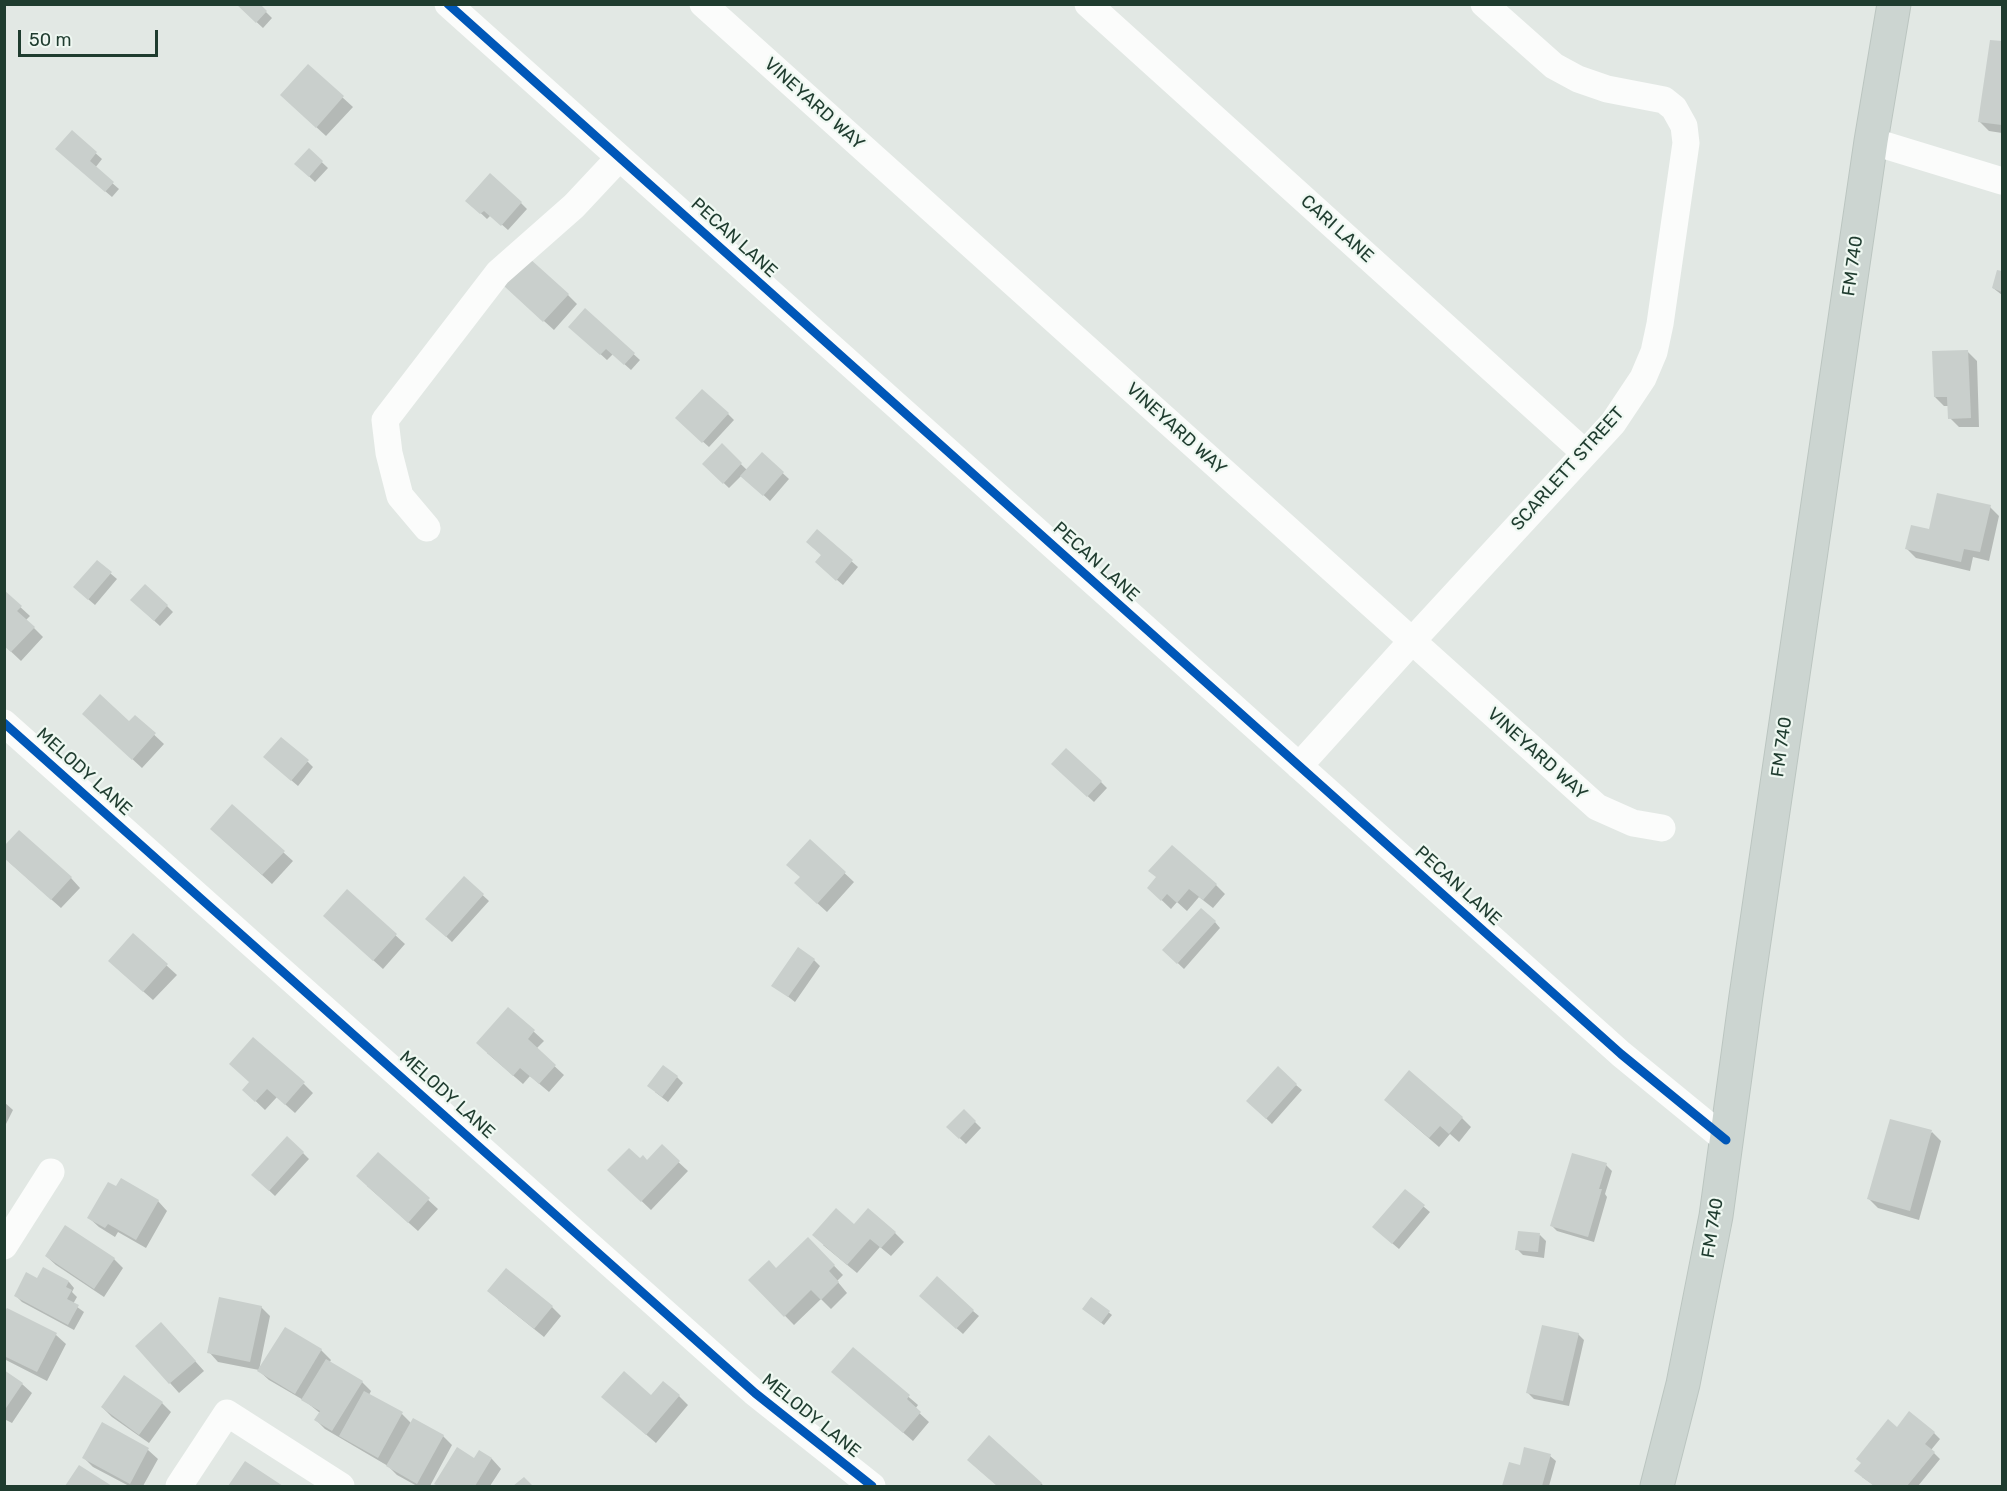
<!DOCTYPE html>
<html>
<head>
<meta charset="utf-8">
<style>
	body { margin:0 }
	#map { position:relative; width:2007px; height:1491px; overflow:hidden; background:#e2e8e4; font-family:Rubik,sans-serif }
	canvas { display:block }
	.frame { position:absolute; inset:0; border:6px solid #1f3c2f; pointer-events:none }
	.scale { position:absolute; left:18px; top:30px; width:140px; height:27px; box-sizing:border-box; border:3px solid #1f3c2f; border-top:0; padding-left:8px; font-size:18px; line-height:21px; white-space:nowrap; color:#1f3c2f; -webkit-text-stroke:4px #eff8f2; paint-order:stroke }
</style>
</head>
<body>
<div id="map">
<canvas width="2007" height="1491"></canvas>
<div class="frame"></div>
<div class="scale">50 m</div>
</div>
<script>
const context = document.querySelector('canvas').getContext('2d');
context.lineJoin = 'round';
function fill(path, color) { context.fillStyle = color; context.fill(path, 'evenodd'); }
const shape = rows => new Path2D(rows.map(r => 'M' + r).join(''));
function stroke(path, color, width, dash) { context.strokeStyle = color; context.lineWidth = width; context.lineCap = dash ? 'butt' : 'round'; context.setLineDash(dash || []); context.stroke(path); }
function drawText(font, color, halo, rows, align = 'center') {
  context.font = font + ' Rubik,sans-serif'; context.lineWidth = 4.5; context.setLineDash([]); context.textBaseline = 'middle'; context.strokeStyle = halo; context.fillStyle = color; for (const [text, x, y, turn = 0] of rows) {
    context.save(); context.translate(x, y); context.rotate((+turn || 0) * Math.PI / 180); context.textAlign = isNaN(turn) ? turn : align; if (halo) context.strokeText(text, 0, 0); context.fillText(text, 0, 0); context.restore();
  }
}
const shadow = shape([
	[237,4,258,4,272,18,263,28],
	[1991,41,2002,43,2002,133,1989,131,1979,121],
	[308,66,353,107,326,136,291,104],
	[72,132,102,159,95,168,119,189,112,197,63,155],
	[309,150,328,168,315,182,296,164],
	[521,203,527,209,508,230,491,215,487,219,473,206],
	[1998,272,2002,273,2002,295,1993,288],
	[515,295,568,295,577,304,554,330],
	[585,310,640,360,631,370,613,354,607,360,576,332],
	[1967,351,1977,361,1979,427,1959,427,1950,418,1949,406,1944,406,1935,397],
	[728,414,734,420,709,447,683,424],
	[722,446,747,470,762,454,789,479,770,501,742,475,729,488,704,464],
	[1990,507,1999,516,1989,561,1973,557,1970,571,1916,558,1907,549],
	[817,531,858,567,843,585,823,568],
	[97,562,117,579,95,605,81,593],
	[4,592,30,616,26,620,43,637,21,661,4,645],
	[138,606,167,606,173,612,160,626],
	[135,717,164,744,142,768,93,723,129,723],
	[308,762,313,767,298,786,271,763],
	[1059,770,1101,782,1107,788,1094,802],
	[221,838,283,852,293,861,272,884],
	[810,841,854,882,827,912,805,892,801,877],
	[9,862,71,878,80,888,61,908],
	[464,878,489,901,452,942,433,924],
	[1216,885,1225,894,1213,908,1199,897,1187,911,1177,902,1171,909,1149,888],
	[347,891,405,944,383,969,334,925],
	[1215,922,1220,928,1184,969,1164,950],
	[133,935,177,975,153,1000,119,970],
	[814,960,820,966,795,1002,773,985],
	[509,1009,544,1041,536,1049,564,1075,549,1092,530,1076,523,1084,487,1053],
	[677,1077,683,1083,668,1102,655,1092],
	[304,1084,313,1093,295,1113,277,1097,265,1110,244,1090],
	[1296,1085,1302,1090,1272,1124,1254,1107],
	[4,1102,13,1110,4,1128],
	[1395,1109,1462,1118,1471,1127,1459,1142,1450,1134,1439,1147],
	[964,1111,981,1128,966,1144,948,1127],
	[1932,1132,1941,1141,1919,1220,1878,1208,1869,1199],
	[662,1147,688,1171,651,1210,609,1170,640,1160,648,1162],
	[303,1153,309,1159,275,1196,259,1181],
	[378,1154,438,1209,418,1231,367,1186],
	[1606,1165,1612,1171,1605,1194,1607,1197,1594,1242,1557,1231,1552,1226],
	[1405,1191,1430,1212,1399,1249,1380,1233],
	[158,1201,167,1211,146,1248,118,1232,115,1237,99,1227,89,1218],
	[854,1226,895,1233,904,1242,891,1256,880,1247,857,1273,823,1245],
	[1540,1235,1546,1241,1544,1258,1523,1255,1517,1249],
	[808,1239,843,1275,837,1281,847,1293,831,1309,821,1299,794,1325,750,1280,776,1270],
	[46,1256,114,1259,123,1268,104,1297,56,1265],
	[38,1280,69,1282,74,1288,72,1292,77,1297,73,1304,84,1312,74,1330,22,1302,16,1296],
	[1092,1299,1112,1315,1104,1325,1086,1311],
	[498,1300,552,1307,561,1316,544,1337],
	[927,1302,973,1311,979,1316,963,1334],
	[261,1307,270,1316,259,1370,218,1362,209,1352],
	[7,1310,56,1335,66,1344,47,1381,4,1359,4,1316],
	[286,1329,321,1350,331,1360,329,1363,362,1382,371,1391,369,1395,402,1414,411,1423,443,1436,452,1445,430,1486,417,1486,397,1475,388,1466,325,1429,316,1420,320,1413,305,1401,269,1380,259,1371],
	[171,1334,204,1371,179,1393,137,1346],
	[1578,1334,1584,1340,1569,1406,1534,1399,1528,1393],
	[853,1349,918,1405,915,1409,929,1422,913,1441,833,1372],
	[4,1372,22,1384,32,1393,12,1423,4,1419],
	[679,1396,688,1405,656,1443,613,1406,651,1397],
	[162,1403,171,1412,149,1443,112,1417,102,1407],
	[102,1424,148,1450,158,1459,143,1486,129,1486,93,1467,84,1458],
	[1897,1429,1934,1433,1940,1439,1931,1450,1940,1459,1918,1486,1875,1486,1862,1477,1862,1463],
	[989,1437,1044,1486,998,1486,978,1469],
	[479,1452,492,1459,501,1469,490,1486,438,1486,436,1484,475,1460],
	[1550,1456,1556,1461,1549,1486,1504,1486,1510,1464,1521,1467],
	[246,1463,281,1486,230,1486],
	[79,1467,110,1486,67,1486]
]);
const building = shape([
	[236,4,260,4,267,11,256,23],
	[1990,40,2002,41,2002,125,1978,122],
	[308,64,344,96,316,128,280,95],
	[72,130,97,152,90,161,114,182,105,192,55,149],
	[309,148,323,161,309,177,294,164],
	[490,173,522,202,501,226,484,211,480,214,465,201],
	[529,258,569,294,543,322,504,286],
	[1997,270,2002,271,2002,292,1992,288],
	[585,308,635,353,624,365,606,349,600,355,568,327],
	[1968,350,1971,418,1948,419,1947,397,1934,397,1932,351],
	[702,389,729,413,702,443,675,418],
	[722,443,742,463,723,484,702,464],
	[762,452,784,472,763,496,740,476],
	[1937,493,1991,505,1980,552,1964,549,1961,562,1905,549,1911,525,1929,529],
	[817,529,853,560,836,581,815,562,821,555,806,542],
	[97,560,112,572,88,600,73,587],
	[145,584,168,605,154,621,130,600],
	[4,590,22,606,17,611,35,627,11,652,4,646],
	[100,694,129,721,135,715,156,733,132,760,82,714],
	[281,737,309,760,291,781,263,757],
	[1066,748,1102,781,1087,797,1051,764],
	[232,804,285,851,262,875,210,829],
	[19,830,72,877,51,900,4,858,4,846],
	[810,839,846,872,817,904,794,883,800,877,786,865],
	[1172,845,1217,884,1203,900,1189,889,1177,903,1167,894,1161,901,1147,888,1156,877,1148,871],
	[464,876,484,894,446,937,425,919],
	[347,889,397,934,373,961,323,916],
	[1201,908,1216,921,1177,964,1162,950],
	[133,933,168,964,143,992,108,961],
	[798,947,815,959,788,997,771,986],
	[508,1007,535,1030,528,1039,556,1065,539,1084,520,1068,513,1076,476,1043],
	[253,1037,305,1082,285,1105,267,1089,255,1102,242,1090,249,1082,229,1064],
	[663,1065,678,1076,662,1097,647,1086],
	[1278,1066,1297,1084,1266,1119,1246,1101],
	[1409,1070,1463,1117,1449,1134,1440,1126,1429,1138,1384,1100],
	[964,1109,976,1121,959,1139,946,1127],
	[1890,1119,1932,1130,1910,1211,1867,1199],
	[287,1136,304,1152,269,1191,251,1175],
	[662,1144,680,1161,641,1202,607,1170,629,1148,640,1158,643,1155,647,1160],
	[378,1152,430,1198,408,1223,356,1176],
	[1572,1153,1607,1163,1599,1189,1602,1189,1588,1237,1550,1226],
	[121,1178,159,1200,136,1240,108,1224,105,1228,87,1218,108,1182,116,1186],
	[1405,1189,1425,1205,1392,1244,1372,1227],
	[836,1208,854,1224,868,1208,896,1232,881,1248,870,1239,847,1265,812,1235],
	[65,1225,115,1258,94,1289,45,1256],
	[1518,1231,1540,1233,1538,1252,1515,1250],
	[808,1237,835,1265,829,1271,839,1282,821,1300,811,1290,784,1317,748,1280,769,1260,776,1268],
	[43,1267,69,1281,66,1287,72,1290,67,1299,79,1305,68,1325,14,1296,26,1272,37,1278],
	[506,1268,553,1306,534,1329,487,1291],
	[937,1276,974,1310,956,1329,919,1296],
	[219,1297,262,1306,250,1362,207,1353],
	[1091,1297,1110,1311,1101,1323,1082,1309],
	[7,1308,57,1333,37,1372,4,1356,4,1312],
	[161,1322,196,1361,169,1384,135,1346],
	[1542,1325,1579,1333,1563,1401,1526,1393],
	[285,1327,322,1349,295,1394,257,1371],
	[853,1347,910,1395,907,1399,921,1412,903,1433,831,1372],
	[326,1359,363,1381,332,1431,314,1420,320,1411,301,1400],
	[4,1370,23,1383,4,1411],
	[624,1371,651,1395,663,1381,680,1395,646,1435,601,1397],
	[124,1375,163,1402,139,1435,101,1407],
	[364,1391,403,1412,378,1458,339,1436],
	[1909,1411,1935,1432,1925,1444,1935,1452,1907,1486,1874,1486,1854,1471,1861,1463,1856,1459,1888,1419,1897,1427],
	[413,1418,444,1435,417,1484,386,1466],
	[102,1422,149,1448,130,1484,82,1458],
	[989,1435,1042,1483,1039,1486,997,1486,967,1460],
	[457,1447,474,1458,479,1450,492,1458,475,1486,438,1486,434,1484],
	[1524,1447,1551,1454,1542,1486,1502,1486,1509,1462,1520,1465],
	[245,1461,283,1486,228,1486],
	[79,1465,112,1486,65,1486],
	[524,1477,533,1486,513,1486]
]);
const minor = shape([
	[448,4,1621,1054,1726,1140],
	[703,4,1597,807,1633,823,1662,828],
	[1088,4,1585,453],
	[1871,141,2002,181],
	[427,528,400,496,389,453,385,420,498,273,574,206,619,158],
	[4,723,755,1393,872,1486],
	[1299,766,1412,641,1613,423,1643,378,1654,352,1660,324,1686,143,1684,126,1674,108,1664,100,1607,89,1578,79,1554,66,1484,4],
	[4,1246,51,1172],
	[179,1486,227,1413,341,1486]
]);
const major = shape([
	[1657,1486,1683,1384,1716,1216,1746,996,1871,141,1894,4]
]);
const cycleway = shape([
	[448,4,1621,1054,1726,1140],
	[4,723,755,1393,872,1486]
]);
const streetNames = [
	["VINEYARD WAY",814,104,42],
	["CARI LANE",1337,229,42],
	["PECAN LANE",734,238,42],
	["FM 740",1853,266,-82],
	["VINEYARD WAY",1176,429,42],
	["SCARLETT STREET",1568,469,-48],
	["PECAN LANE",1096,562,42],
	["FM 740",1782,747,-82],
	["VINEYARD WAY",1537,754,42],
	["MELODY LANE",84,772,42],
	["PECAN LANE",1458,886,42],
	["MELODY LANE",447,1095,42],
	["FM 740",1713,1228,-81],
	["MELODY LANE",811,1416,39]
];
fill(shadow, '#0003');
fill(building, '#c9cfcc');
stroke(major, '#bbc5c0', 35);
stroke(minor, '#fbfcfb', 27);
stroke(major, '#ccd5d1', 33);
stroke(cycleway, '#0057b8', 9);
drawText('18px', '#1f3c2f', '#eff8f2', streetNames);
</script>
</body>
</html>
